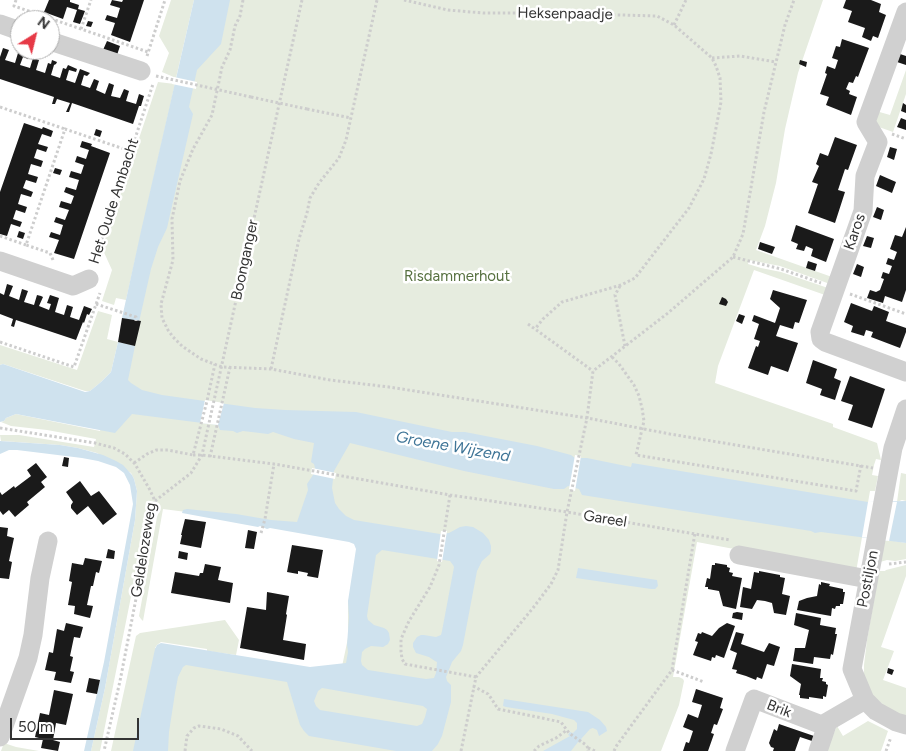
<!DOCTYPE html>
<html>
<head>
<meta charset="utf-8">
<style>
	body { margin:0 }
	#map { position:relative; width:906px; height:751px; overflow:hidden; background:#fff; font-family:Figtree,sans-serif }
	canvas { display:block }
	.north { position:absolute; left:10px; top:10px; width:50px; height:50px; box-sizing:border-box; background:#fff; border:1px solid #adadad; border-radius:50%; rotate:36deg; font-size:14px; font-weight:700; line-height:20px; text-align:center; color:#333 }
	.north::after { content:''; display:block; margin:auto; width:18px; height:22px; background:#e63946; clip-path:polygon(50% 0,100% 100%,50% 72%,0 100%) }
	.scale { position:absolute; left:10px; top:718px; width:129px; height:22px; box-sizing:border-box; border:2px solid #333; border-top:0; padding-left:6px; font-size:15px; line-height:18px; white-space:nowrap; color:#333; -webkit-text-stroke:4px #fff; paint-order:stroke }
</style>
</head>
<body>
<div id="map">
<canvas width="906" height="751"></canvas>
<div class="north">N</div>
<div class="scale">50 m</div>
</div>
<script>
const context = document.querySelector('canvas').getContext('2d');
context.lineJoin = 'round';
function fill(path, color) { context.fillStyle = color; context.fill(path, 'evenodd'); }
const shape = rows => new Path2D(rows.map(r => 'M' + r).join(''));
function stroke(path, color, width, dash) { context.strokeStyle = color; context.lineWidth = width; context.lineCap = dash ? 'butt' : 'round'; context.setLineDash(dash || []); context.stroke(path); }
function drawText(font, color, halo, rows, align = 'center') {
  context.font = font + ' Figtree,sans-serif'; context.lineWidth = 5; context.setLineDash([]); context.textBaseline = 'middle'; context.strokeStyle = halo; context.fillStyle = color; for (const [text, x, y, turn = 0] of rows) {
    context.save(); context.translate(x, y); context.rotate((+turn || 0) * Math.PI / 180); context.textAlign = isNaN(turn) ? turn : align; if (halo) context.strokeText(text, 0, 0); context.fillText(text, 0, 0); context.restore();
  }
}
const green = shape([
	[171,0,194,0,176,78,162,72,169,53,159,36],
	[205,0,823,0,798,73,785,129,776,183,765,226,756,250,832,277,830,284,780,266,749,260,748,264,761,268,781,272,828,288,825,295,754,270,718,366,715,383,833,424,833,427,877,443,881,460,876,459,874,465,872,475,878,476,875,491,870,491,856,572,697,542,673,677,679,677,683,679,684,681,679,705,661,751,111,751,136,636,140,633,225,620,239,640,236,655,207,651,207,649,161,642,157,645,155,648,340,676,348,638,348,602,367,538,271,523,163,509,143,621,141,619,139,616,157,517,160,509,147,507,147,517,100,751,91,751,105,688,135,520,137,491,134,479,131,473,97,453,78,448,60,445,1,441,0,435,19,435,94,447,96,439,47,430,11,426,1,422,4,421,6,418,16,414,100,431],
	[906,70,906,94,893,132,876,126,876,111,890,115],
	[158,82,175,84,126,300,116,298,114,305,102,301,112,270,102,248],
	[98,311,112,315,107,339,118,342,111,372,101,382,90,391,85,391,3,364,0,365,0,345,77,370],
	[901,473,906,474,906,501,902,500,897,502],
	[884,541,894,541,906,543,906,559,895,561,887,560,880,562],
	[906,565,906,576,881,647,894,651,883,680,906,688,906,717,887,708,873,696,864,679,864,665,867,640,879,571,885,571,886,570],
	[868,721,888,731,881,751,826,751,837,726,843,736],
	[4,743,16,747,39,751,1,751]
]);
const water = shape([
	[194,0,230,0,221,44,197,70,189,107,193,114,167,228,158,247,151,269,139,322,122,318,141,231],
	[118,342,135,346,128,380,131,383,142,390,162,395,255,408,285,410,356,412,452,432,465,432,537,446,571,455,575,458,587,458,631,467,632,463,868,502,906,501,906,543,821,532,815,533,811,531,582,495,579,489,568,486,564,489,554,489,464,471,350,443,334,471,332,488,335,503,339,509,346,516,354,520,440,534,449,533,460,527,466,526,473,527,483,533,489,540,491,546,491,551,490,554,482,561,477,571,463,645,461,651,452,662,446,677,447,681,451,685,451,702,442,736,438,744,432,751,396,751,309,736,304,731,300,725,287,682,186,665,183,667,178,677,175,693,169,732,168,751,133,751,155,649,157,645,161,643,310,667,346,663,348,652,347,645,349,617,348,601,356,549,354,544,349,542,270,528,267,529,260,526,258,527,182,513,183,510,187,509,236,514,271,520,297,522,308,490,307,484,313,475,315,468,314,464,311,462,314,443,294,439,273,432,268,434,243,431,237,433,233,431,220,430,218,425,132,414,115,433,16,414,6,418,4,421,0,422,0,365,3,364,85,392,90,391,101,382,111,372],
	[382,550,450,561,453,565,454,567,442,631,441,635,436,637,424,635,421,635,417,637,413,643,413,647,416,653,429,657,435,661,437,662,436,673,434,678,426,679,368,670,362,665,361,661,362,652,365,649,371,646,383,647,388,644,390,640,389,633,387,630,384,628,374,625,368,620,367,616,376,555],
	[322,688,328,689,423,706,427,709,425,717,422,724,417,726,320,710,316,706,314,701,318,691],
	[0,441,60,445,78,448,103,455,116,461,123,465,132,475,134,479,137,491,135,520,105,688,91,751,84,751,104,662,133,504,130,485,124,473,116,467,98,461,82,458,17,450,9,450,0,454],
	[578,568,657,580,658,586,655,589,651,589,576,578],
	[504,699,588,712,600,720,606,727,607,731,599,736,597,730,593,728,590,729,581,739,582,740,580,743,578,742,571,751,543,751,570,736,568,735,570,732,573,733,577,729,577,723,574,720,552,714,506,707,503,706]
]);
const pier = shape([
	[174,77,197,82,196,89,172,84],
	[205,400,224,403,218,425,200,423],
	[575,455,581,456,575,491,569,489],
	[312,468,336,473,335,479,311,474],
	[868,502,897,502,889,541,862,537],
	[441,531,447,531,442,562,437,561]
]);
const building = shape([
	[49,0,70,0,70,2,79,5,78,9,85,11,80,24,73,22,77,10,67,7,63,19,44,12],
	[112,0,122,2,123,0,144,0,130,42,111,35,115,23,105,20,107,15,117,18,120,8,110,5],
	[846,0,871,0,881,4,879,12,886,15,878,38,873,36,871,41,862,37,865,28,848,22,852,11,843,8],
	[88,21,93,22,91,27,86,26],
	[842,39,869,48,858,77,856,76,853,83,849,82,846,89,850,91,849,94,857,97,851,115,826,105,829,97,820,94,827,74,825,73,827,66,835,69,838,60,832,58,836,46,840,47],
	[107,41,120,46,117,55,103,50],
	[3,48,9,50,5,60,15,63,18,53,24,55,25,52,30,53,28,59,23,57,20,65,30,68,33,58,39,60,36,70,45,73,48,63,51,64,52,60,57,62,56,64,54,65,51,75,60,78,63,68,66,69,68,65,77,69,76,72,69,70,66,80,75,83,80,69,90,73,87,76,84,75,81,85,90,88,94,79,99,81,96,90,105,94,109,83,114,85,111,96,120,98,124,89,129,91,126,101,136,104,139,94,144,96,141,106,139,106,133,124,72,103,69,112,66,112,70,103,57,99,55,104,52,104,54,97,0,79,0,57],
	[900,54,906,56,906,65,897,62],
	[800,60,807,62,806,67,799,64],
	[903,103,906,105,906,113,901,111],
	[901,118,906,120,906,130,897,127],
	[24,123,42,129,43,127,53,131,51,137,42,134,38,144,48,147,46,152,37,149,34,158,43,161,41,167,31,164,28,174,38,177,36,183,26,180,23,188,33,192,31,197,21,194,18,204,27,207,25,213,16,210,13,219,22,222,20,227,11,224,7,236,0,234,0,192],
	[96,129,102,131,100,137,94,135],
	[835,137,857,145,848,170,845,169,838,190,845,192,835,223,808,213,818,184,812,182,819,166,816,164,820,153,828,156],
	[82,141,92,144,91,146,110,153,74,259,54,253,59,240,49,237,51,232,60,235,63,225,54,222,56,217,65,220,69,210,59,207,61,201,71,204,74,196,64,192,66,187,76,190,79,180,69,177,71,171,81,174,84,165,75,162,77,156,86,159,89,150,80,147],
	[890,147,897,149,894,160,887,157],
	[55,168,62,170,60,175,53,173],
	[880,175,896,182,892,193,876,186],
	[877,207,884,210,881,220,873,217],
	[796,225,834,239,826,262,811,256,813,249,806,246,804,251,796,249,798,244,791,241],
	[906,227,906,290,902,302,885,296,883,303,867,298,870,290,876,292,880,290,884,279,881,278,883,272,889,274,892,266,886,264,888,258,894,260,897,252,890,249,895,235,902,237],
	[19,231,25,233,23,239,17,237],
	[867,236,874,238,871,248,863,246],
	[760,242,775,247,772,254,758,249],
	[808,261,817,264,815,271,806,268],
	[857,264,864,267,861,277,853,274],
	[7,284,13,286,9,296,19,300,22,289,28,291,24,302,34,305,37,295,41,296,43,297,39,306,49,310,51,304,47,303,50,295,59,298,55,312,64,315,67,305,73,307,70,317,79,320,84,306,92,309,89,315,87,314,84,323,83,322,76,340,16,320,14,327,11,326,13,319,0,314,0,293,4,295],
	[773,290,807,300,799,323,795,322,793,329,780,325,776,336,798,343,788,372,771,366,768,375,748,368,756,346,758,347,760,341,754,339,759,324,752,321,754,315,775,323,780,308,770,299],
	[722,297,726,299,728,302,726,306,719,304],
	[851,303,872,311,874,306,889,312,886,321,906,328,906,332,900,348,871,337,873,332,866,330,864,336,851,332,853,326,844,322],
	[739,314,745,316,742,324,736,321],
	[122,318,141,321,135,346,118,342],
	[813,360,837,369,834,378,841,381,835,400,820,395,822,389,806,383],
	[850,376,885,389,872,428,848,420,853,405,841,401],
	[64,457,69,458,68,467,62,466],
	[36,463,47,477,41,482,45,487,27,502,29,505,15,517,9,510,3,515,0,511,0,492,2,495,14,486,15,488,31,476,27,470],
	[80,481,91,496,99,491,117,514,103,525,88,506,77,515,71,508,71,505,73,502,66,492],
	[185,519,206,522,201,548,180,544,182,535,181,535],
	[0,527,8,528,7,536,14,538,9,561,12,562,9,579,0,578],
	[248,530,257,532,254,549,245,548],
	[292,545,323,550,318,578,307,576,308,573,298,571,298,574,287,572],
	[108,549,115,551,114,559,106,558],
	[179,551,188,553,187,560,178,558],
	[85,558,102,561,99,573,96,572,93,586,91,586,87,605,93,606,90,618,74,614,75,606,68,605,72,582,69,581,72,563,83,565],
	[715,563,727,565,727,567,730,568,729,572,733,573,732,576,742,578,736,609,723,606,719,591,708,589,708,587,705,587,707,578,710,579,712,565,715,565],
	[205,564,221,567,218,580,233,583,230,603,171,593,175,572,199,576,200,573,203,573],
	[759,571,780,575,780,577,785,578,782,594,790,596,786,615,774,613,772,603,765,601,757,600,752,609,740,607,743,587,751,589,754,572,759,573],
	[821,582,830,584,829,586,843,589,843,592,845,592,843,604,840,604,840,606,836,606,835,609,832,608,831,616,797,610,799,601,807,598,817,596,819,584,821,585],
	[267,592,289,596,286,614,287,615,283,640,306,644,304,660,240,648,247,607,266,610],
	[737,612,743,613,742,620,732,618,733,613],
	[796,613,821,618,820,625,836,628,835,634,837,634,833,655,831,654,830,659,814,657,813,664,793,661,795,648,805,648,809,630,794,625],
	[66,623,83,627,80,638,74,637,70,656,73,657,70,671,74,672,71,683,54,680,56,672,45,670,49,652,53,653,57,629,64,631],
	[727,623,735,626,724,658,716,655,715,658,712,657,711,661,693,655,698,642,695,641,698,633,701,634,702,632,712,636,719,628],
	[736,632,744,634,741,644,764,652,769,643,780,647,774,666,767,664,762,679,757,677,756,680,746,676,736,673,737,670,732,669,737,653,730,650],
	[792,664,821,669,820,678,823,678,822,681,826,682,826,684,828,685,826,697,823,696,823,699,809,697,809,699,800,698,800,695,799,695,801,684,790,676],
	[888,668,894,670,892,675,887,673],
	[89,678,100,680,97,694,86,692],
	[696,689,723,698,720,708,723,709,717,725,714,724,711,733,714,734,708,751,683,751,686,742,689,743,693,731,683,727,688,714,698,718,702,705,692,702],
	[54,690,73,694,66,725,56,723,53,740,60,742,58,751,41,748,43,739,35,737,40,713,49,715],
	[779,724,814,736,812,741,800,737,795,751,773,751,774,748,771,747,769,743,774,729,777,731]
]);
const path = shape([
	[16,0,14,6,148,52],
	[243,0,240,16,235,26,230,50,222,67,212,115,193,149,180,181,172,219,173,260,161,304,162,318,168,330,173,337,182,346,201,359,222,367,271,369,330,380,389,387,587,418,670,434,873,468],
	[404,0,448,10,483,13,552,13,657,16,674,25,712,58,716,66,720,78,721,102,711,154,704,179,689,208,635,278,621,285,562,302,543,319,535,329],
	[674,25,686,0],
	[81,29,91,0],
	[147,56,165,0],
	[712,58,740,56,776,62],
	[156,76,251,97],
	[0,107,65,129],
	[307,109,351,118],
	[892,134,906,139],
	[0,236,26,245],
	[733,257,781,269,821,283],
	[53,260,50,253,26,245,65,129,130,151],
	[94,263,153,84],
	[620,286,615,295,625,346],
	[850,294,906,314],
	[96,304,136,317,136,321],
	[528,324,593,371],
	[0,342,74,367,100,293],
	[612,357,619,364,634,385,639,396,642,408,644,421,636,455,856,491,861,465],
	[271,369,299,239,307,213,310,198,319,183,339,158,346,140,377,0],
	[0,428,95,443,114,448,125,454,135,464,150,490,155,501,120,681,104,751],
	[193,455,202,455,274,464,450,495,567,512,730,540],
	[210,457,230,367],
	[134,463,147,454,156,450,168,450,193,455,207,401,215,364],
	[450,495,439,565,430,587,409,621,401,639,401,651,402,659,405,664,476,677],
	[155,501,191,473,202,455,302,0],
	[261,533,265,519,274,464],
	[889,564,906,562],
	[672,670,704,682],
	[473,686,488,694,491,698,498,709,561,722,569,733,586,745,588,748,588,751],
	[588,748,595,751],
	[185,751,187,736,194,728,199,726,221,729,238,736,252,751],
	[461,751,476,677,533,608,551,584,558,570,567,512,587,418,593,371,668,313,733,257,743,234,764,112,785,25,794,0],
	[534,751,539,746,556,738,567,730],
	[614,751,617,745,672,670,695,533],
	[886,751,891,737]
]);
const minor = shape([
	[906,12,866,122,878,142,865,176,863,211,820,332,821,339,825,342,906,372],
	[0,24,20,31],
	[50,41,141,71],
	[0,261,73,286,89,279],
	[906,409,893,448,852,669,865,700,876,711,896,722,906,725],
	[739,555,868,579],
	[0,737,28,658,33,635,40,578,48,541],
	[735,751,754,699,822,725,865,700],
	[818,751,828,722]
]);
const pathBridge = shape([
	[251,97,307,109]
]);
const streetNames = [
	["Heksenpaadje",565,14,1],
	["Het Oude Ambacht",114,201,-72],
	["Karos",855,232,-71],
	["Boonganger",245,260,-78],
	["Gareel",605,519,9],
	["Geldelozeweg",144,550,-81],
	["Postiljon",868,579,-79],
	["Brik",779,709,21]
];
const parkNames = [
	["Risdammerhout",457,277]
];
const waterNames = [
	["Groene Wijzend",453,447,10]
];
fill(green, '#e6ecdf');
fill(water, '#cfe2ee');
fill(pier, '#fff');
fill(building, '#1a1a1a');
stroke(path, '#cdcdcd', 3, [2.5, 2.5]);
stroke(minor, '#d0d0d0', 19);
stroke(pathBridge, '#cdcdcd', 3, [2.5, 2.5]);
drawText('15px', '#333', '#fff', streetNames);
drawText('15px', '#56703f', '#fff', parkNames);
drawText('italic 16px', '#3f7597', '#fff', waterNames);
</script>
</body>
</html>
